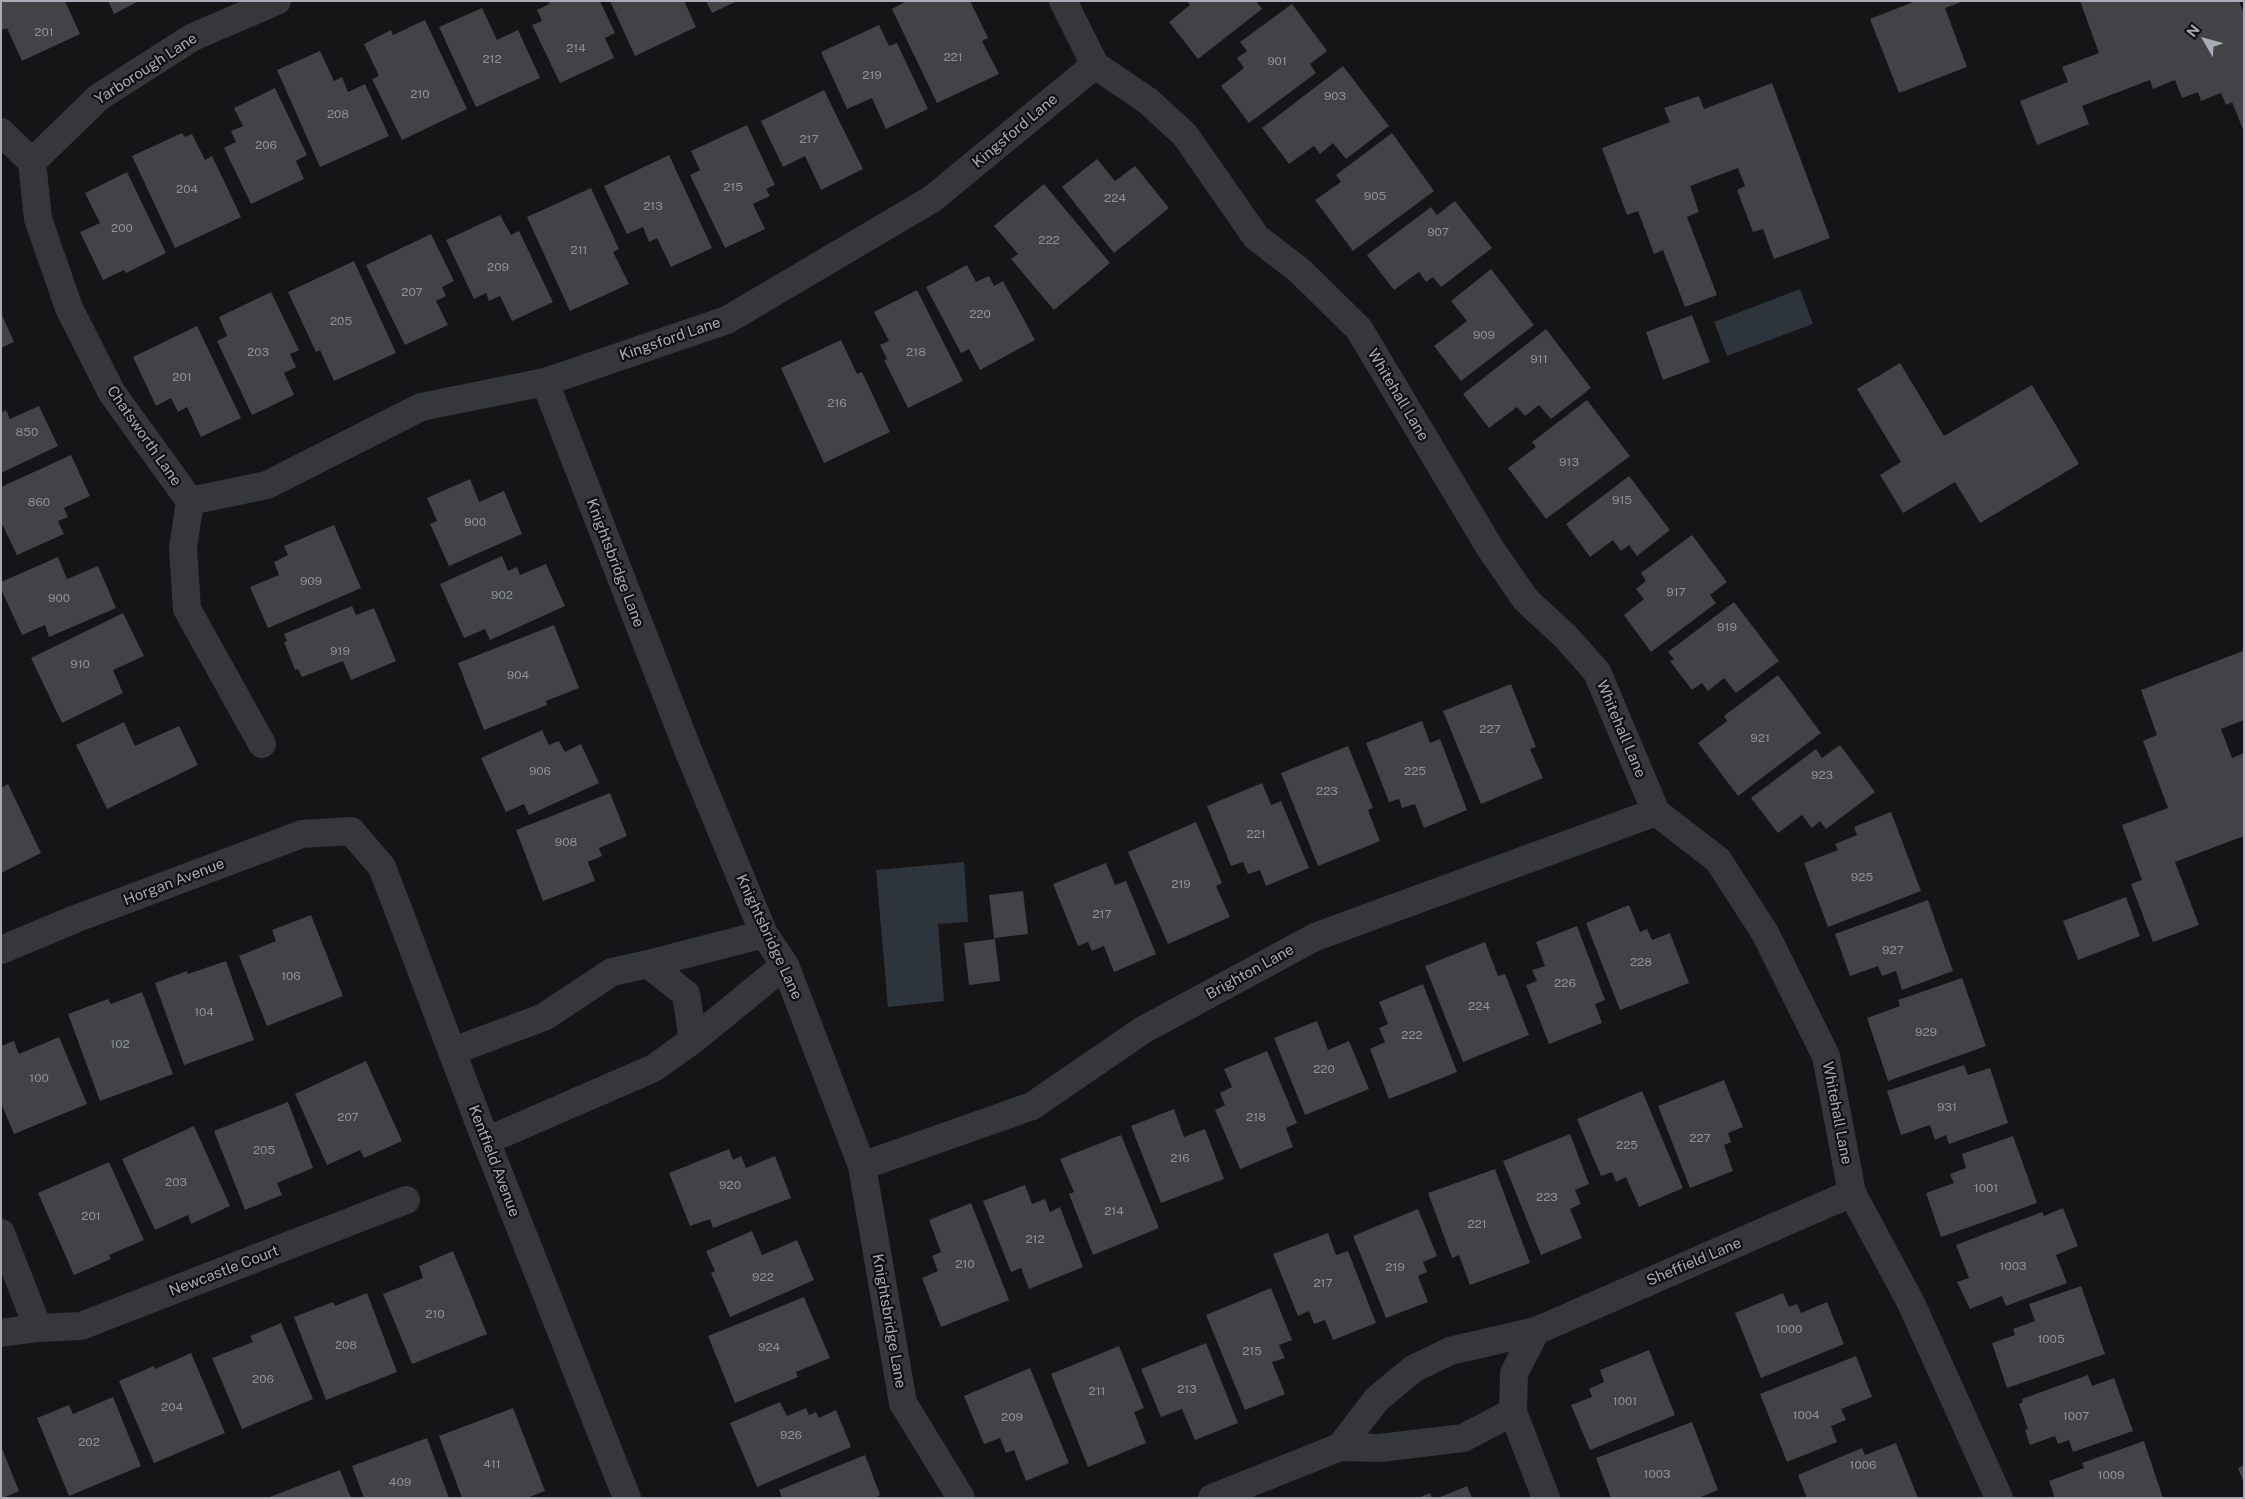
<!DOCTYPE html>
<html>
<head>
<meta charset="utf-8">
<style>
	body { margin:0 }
	#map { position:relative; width:2245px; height:1499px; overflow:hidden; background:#151517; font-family:"Public Sans",sans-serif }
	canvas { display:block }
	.frame { position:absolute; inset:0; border:2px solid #a8abb6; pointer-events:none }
	.north { position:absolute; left:2180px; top:15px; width:50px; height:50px; -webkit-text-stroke:4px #101012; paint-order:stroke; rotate:308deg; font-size:14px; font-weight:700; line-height:20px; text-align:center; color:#a8abb6 }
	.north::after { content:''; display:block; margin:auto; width:18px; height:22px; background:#a8abb6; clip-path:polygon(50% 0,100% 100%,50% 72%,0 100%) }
</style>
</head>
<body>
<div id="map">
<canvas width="2245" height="1499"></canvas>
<div class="frame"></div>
<div class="north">N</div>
</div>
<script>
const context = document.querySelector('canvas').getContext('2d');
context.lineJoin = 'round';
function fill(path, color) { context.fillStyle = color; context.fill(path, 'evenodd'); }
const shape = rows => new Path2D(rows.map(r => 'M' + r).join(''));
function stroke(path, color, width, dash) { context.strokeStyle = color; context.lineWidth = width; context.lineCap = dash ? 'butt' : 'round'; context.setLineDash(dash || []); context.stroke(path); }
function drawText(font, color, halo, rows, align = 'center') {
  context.font = font + ' "Public Sans",sans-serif'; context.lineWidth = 4.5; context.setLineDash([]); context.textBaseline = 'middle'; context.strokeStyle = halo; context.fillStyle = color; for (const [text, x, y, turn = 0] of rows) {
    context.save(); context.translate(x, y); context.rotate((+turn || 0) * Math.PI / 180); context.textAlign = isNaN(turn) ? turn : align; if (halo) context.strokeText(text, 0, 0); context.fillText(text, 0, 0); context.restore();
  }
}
const water = shape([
	[1800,289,1813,324,1727,356,1714,322],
	[964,862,968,922,938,924,944,1001,888,1007,876,870]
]);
const building = shape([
	[1,1,65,1,80,34,22,61,7,28,3,30,1,27],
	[108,1,139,1,114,14],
	[548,1,600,1,615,33,605,38,614,58,560,83,532,25,542,21,537,10,549,4],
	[610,1,684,1,696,27,635,56],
	[706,1,737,1,712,13],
	[907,1,970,1,988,38,982,41,999,74,937,103,892,9],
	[1187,1,1256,1,1262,9,1198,59,1169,22,1190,5],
	[1916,1,1964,1,1945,8,1967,67,1899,93,1870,19],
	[2080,1,2239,1,2244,14,2244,132,2232,102,2226,105,2221,93,2201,101,2198,92,2182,98,2175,80,2153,89,2150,80,2082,106,2089,124,2037,145,2020,101,2068,82,2062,67,2099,53],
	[1292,4,1327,51,1310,64,1316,73,1249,123,1221,86,1244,68,1237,58,1247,51,1240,42],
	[482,8,497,40,518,30,540,78,476,107,439,27],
	[425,20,467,109,402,140,372,79,379,76,364,44,391,30,393,35],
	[879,25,889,46,897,43,928,109,886,129,872,98,847,109,821,52],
	[320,51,334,81,342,77,348,92,365,84,389,136,320,167,277,70],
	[1343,66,1389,126,1346,159,1333,143,1320,154,1314,146,1289,164,1262,128],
	[1772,83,1830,238,1774,259,1763,229,1753,232,1737,190,1745,186,1738,168,1690,186,1699,212,1687,217,1717,295,1685,307,1663,250,1654,254,1638,211,1627,215,1602,148,1670,122,1664,108,1699,96,1704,109],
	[275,88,307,155,296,161,304,179,251,204,224,148,236,142,231,131,243,126,234,108],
	[824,90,863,169,821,190,805,156,783,167,761,121],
	[747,125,775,185,766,189,770,196,753,204,765,229,725,248,690,175,700,170,691,151],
	[182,133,185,137,192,134,205,160,212,156,241,217,175,248,132,156],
	[1392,133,1434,191,1353,251,1315,200,1341,182,1336,175],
	[669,155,712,248,671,267,657,238,649,242,643,227,627,234,604,186],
	[1097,159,1115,181,1135,166,1169,208,1114,253,1062,187],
	[127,172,166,253,126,273,124,270,103,280,80,232,100,223,85,193],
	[1044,184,1110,263,1054,310,1011,259,1018,254,994,226],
	[591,188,619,249,613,252,629,284,570,311,527,217],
	[1455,201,1492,248,1441,287,1433,277,1426,282,1419,272,1394,290,1367,255,1431,207,1437,215],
	[500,215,511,235,519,231,553,302,512,321,500,296,489,301,486,293,474,299,446,240],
	[431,234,454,281,442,287,446,296,436,301,448,325,405,345,366,265],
	[354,261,396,353,334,381,320,350,316,352,288,292],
	[967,265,976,282,989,276,994,286,1003,281,1035,340,980,370,969,349,961,353,926,287],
	[1491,269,1534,325,1461,381,1434,346,1467,321,1451,301],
	[917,290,963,381,908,408,884,360,887,359,880,345,889,341,874,312],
	[271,292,299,350,290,354,296,367,284,373,294,395,252,415,217,341,227,336,219,317],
	[1,313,14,342,1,348],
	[1692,315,1710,362,1663,380,1646,332],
	[197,326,241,418,201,437,187,407,178,412,171,398,156,406,133,357],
	[1546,329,1591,388,1551,419,1539,405,1525,416,1517,407,1489,428,1463,394],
	[841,340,857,374,862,372,890,432,824,463,781,368],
	[1900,363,1944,436,2032,385,2079,464,1980,523,1955,482,1903,513,1880,475,1901,462,1857,389],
	[1587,400,1630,456,1546,519,1508,468,1536,447,1532,442],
	[39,406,58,446,1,473,1,413,6,410,10,419],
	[71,455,90,496,64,508,68,517,58,521,64,534,17,555,1,522,1,487],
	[1629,476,1670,530,1637,556,1629,545,1621,551,1613,540,1590,557,1566,524],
	[470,479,479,502,504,491,522,534,449,566,430,524,437,521,427,498],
	[334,525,361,588,268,628,250,587,279,575,274,562,288,555,284,546],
	[1692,535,1727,582,1710,595,1716,603,1651,652,1624,615,1644,599,1636,589,1646,581,1641,573],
	[502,556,508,571,517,567,520,575,546,564,565,606,490,640,485,629,464,638,440,584],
	[58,557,67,579,98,566,116,608,49,637,45,625,22,635,1,589,1,582],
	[1734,602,1779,661,1736,693,1724,678,1708,691,1702,683,1692,690,1670,661,1674,659,1668,652],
	[352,606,356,615,374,608,396,661,351,680,343,661,302,677,298,669,295,670,284,642,287,641,284,634],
	[123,613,144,656,113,670,123,693,62,723,31,658],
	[554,625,579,688,546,701,547,705,484,730,458,663],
	[2243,651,2244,720,2221,729,2232,758,2244,753,2244,836,2175,862,2199,925,2153,942,2131,884,2142,880,2122,825,2168,808,2143,741,2157,735,2141,690],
	[1778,675,1821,733,1738,796,1698,743,1727,721,1724,716],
	[1511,684,1536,747,1530,749,1543,778,1481,804,1443,711],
	[1422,721,1430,743,1440,739,1467,810,1424,828,1415,804,1402,808,1399,799,1389,802,1366,743],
	[124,722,135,746,179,726,198,765,107,809,76,745],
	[542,730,549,745,559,741,565,752,581,744,599,783,529,815,524,804,506,812,481,758],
	[1840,745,1875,792,1826,829,1820,821,1812,828,1802,815,1778,833,1751,798,1816,749,1822,758],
	[1348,746,1373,808,1368,810,1380,841,1318,866,1281,773],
	[1262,783,1271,805,1281,801,1309,868,1266,886,1260,870,1248,874,1243,862,1231,866,1207,806],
	[8,784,41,853,1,873,1,788],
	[610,793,627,836,599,848,602,856,588,862,595,881,543,901,516,830],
	[1891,812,1921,891,1828,927,1804,863,1838,850,1835,844,1857,835,1854,827],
	[1196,822,1222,883,1216,886,1230,917,1168,944,1128,852],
	[1106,863,1115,885,1126,881,1156,954,1114,972,1104,946,1092,951,1088,942,1078,946,1053,884],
	[1023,891,1028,934,994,938,989,895],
	[2126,897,2140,936,2078,960,2063,921],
	[1928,900,1953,971,1902,990,1896,971,1882,976,1878,966,1850,976,1835,934],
	[1629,905,1640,932,1647,929,1652,940,1670,933,1689,983,1620,1010,1586,923],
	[311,915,343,996,267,1026,239,956,276,941,272,930],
	[1577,926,1605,1000,1595,1004,1602,1023,1549,1044,1526,985,1537,981,1532,970,1545,966,1536,942],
	[995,939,1000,981,969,985,964,943],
	[1485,942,1498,976,1505,974,1529,1035,1463,1062,1425,966],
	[226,961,254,1040,184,1065,155,983,187,971,188,974],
	[1962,978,1986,1046,1888,1081,1867,1018,1900,1006,1898,1000],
	[1423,984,1457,1072,1389,1099,1370,1049,1385,1042,1379,1028,1388,1024,1379,1002],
	[142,992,173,1074,100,1101,68,1014,108,999,111,1004],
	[1317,1021,1328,1050,1349,1041,1369,1089,1305,1115,1274,1038],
	[59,1037,87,1104,14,1134,1,1103,1,1046,14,1041,19,1054],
	[1267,1051,1297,1123,1286,1128,1293,1147,1240,1169,1215,1110,1225,1105,1220,1093,1232,1087,1224,1069],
	[366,1061,402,1141,364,1158,360,1150,327,1165,295,1094],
	[1964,1065,1968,1075,1990,1068,2008,1123,1949,1144,1946,1135,1935,1140,1930,1125,1901,1135,1887,1091],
	[1724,1080,1743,1127,1728,1133,1731,1142,1724,1145,1733,1171,1690,1188,1658,1106],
	[1642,1091,1683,1188,1639,1207,1626,1177,1616,1182,1612,1172,1601,1176,1577,1119],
	[288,1102,313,1168,277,1183,282,1195,245,1210,214,1131],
	[1174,1109,1184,1137,1205,1129,1224,1179,1161,1203,1131,1126],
	[194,1126,230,1206,191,1224,188,1215,155,1230,122,1159],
	[1570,1134,1589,1184,1575,1190,1581,1204,1570,1209,1582,1238,1541,1255,1503,1161],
	[1121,1135,1159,1228,1093,1255,1069,1194,1074,1192,1060,1159],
	[2013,1136,2037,1203,1941,1237,1926,1193,1954,1183,1950,1174,1966,1168,1962,1154],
	[729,1149,733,1160,741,1156,746,1168,775,1156,791,1198,713,1228,710,1219,690,1226,669,1173],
	[109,1162,144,1240,109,1255,111,1259,74,1275,38,1193],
	[1495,1169,1530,1263,1470,1285,1459,1255,1452,1258,1428,1193],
	[1025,1185,1032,1204,1045,1199,1050,1212,1060,1207,1083,1267,1029,1289,1021,1268,1011,1272,983,1201],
	[971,1203,1009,1300,941,1327,922,1278,938,1271,932,1256,941,1252,929,1220],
	[2063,1208,2078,1246,2056,1255,2067,1283,2006,1306,2002,1296,1970,1309,1957,1282,1969,1278,1956,1245,2042,1212,2044,1216],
	[1418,1209,1437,1256,1423,1262,1427,1272,1418,1276,1428,1302,1386,1318,1353,1236],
	[752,1231,762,1255,797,1240,814,1280,730,1317,711,1273,715,1271,706,1251],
	[1328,1233,1336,1255,1348,1251,1376,1323,1333,1340,1325,1320,1314,1324,1309,1311,1298,1316,1273,1254],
	[453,1251,487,1334,412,1364,383,1294,423,1278,419,1266],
	[2081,1286,2105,1354,2007,1388,1992,1343,2015,1335,2013,1329,2035,1321,2029,1304],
	[1271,1288,1292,1340,1279,1345,1285,1358,1272,1362,1285,1394,1245,1410,1206,1315],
	[367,1293,397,1372,326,1400,294,1317,333,1302,335,1306],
	[1783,1293,1789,1307,1797,1304,1801,1313,1827,1302,1844,1344,1761,1378,1735,1313],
	[804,1297,830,1358,796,1372,798,1377,735,1403,708,1336],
	[281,1323,313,1399,242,1429,212,1358,253,1342,250,1336],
	[1206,1343,1238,1423,1195,1440,1182,1409,1161,1417,1141,1369],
	[1119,1346,1144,1408,1134,1412,1146,1443,1088,1467,1051,1374],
	[1649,1350,1675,1415,1590,1450,1571,1405,1592,1397,1589,1389,1604,1382,1600,1370],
	[191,1353,225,1433,154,1463,119,1381,154,1366,155,1369],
	[1856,1356,1872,1397,1841,1409,1846,1420,1831,1426,1837,1442,1787,1462,1760,1394],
	[1030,1368,1069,1463,1026,1481,1014,1450,1006,1453,1000,1438,984,1444,964,1396],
	[2088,1375,2092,1386,2114,1378,2133,1431,2073,1452,2069,1440,2058,1444,2055,1436,2030,1445,2025,1430,2028,1429,2019,1404,2023,1402,2022,1399],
	[113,1397,141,1466,69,1496,37,1418,69,1405,73,1414],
	[780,1402,787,1416,806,1408,809,1415,816,1412,819,1418,836,1410,851,1447,757,1487,730,1423],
	[513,1408,545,1491,527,1498,462,1498,439,1436],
	[1692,1422,1718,1490,1698,1498,1611,1498,1596,1458],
	[427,1438,449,1498,364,1498,352,1466],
	[2144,1441,2163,1498,2055,1498,2049,1481,2084,1468,2082,1463],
	[1896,1443,1918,1498,1807,1498,1798,1475,1862,1448,1865,1455],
	[1,1446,19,1491,3,1498,1,1498],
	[865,1455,880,1495,874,1498,782,1498,779,1490],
	[2244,1465,2244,1483,2238,1468],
	[340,1470,351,1498,267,1498],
	[1467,1486,1472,1498,1438,1498],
	[1430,1493,1432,1498,1418,1498]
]);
const minor = shape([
	[1063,1,1095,65,1148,101,1185,135,1256,237,1300,271,1359,329,1490,548,1526,600,1566,637,1597,672,1656,812,1718,860,1765,933,1826,1056,1852,1193,1911,1303,1999,1498],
	[1,132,32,162,38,219,69,308,112,393,190,501,183,548,187,609,262,744],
	[32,162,99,97,193,37,277,1],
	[545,382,688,750,764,934,785,965,862,1166,903,1403,961,1498],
	[190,501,267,485,421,407,545,382,727,320,932,199,1095,65],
	[1,950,75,919,302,834,351,831,382,867,486,1141,627,1498],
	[648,964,764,934],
	[693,1040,785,965],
	[453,1051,544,1017,612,972,648,964,686,994,693,1040,654,1068,486,1141],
	[862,1166,1032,1106,1143,1030,1315,937,1656,812],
	[1,1233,38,1328,1,1333],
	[38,1328,81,1326,406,1200],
	[1513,1412,1546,1498],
	[1340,1447,1377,1399,1413,1369,1450,1351,1536,1331,1852,1193],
	[1212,1498,1340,1447,1380,1448,1463,1438,1513,1412,1514,1373,1536,1331]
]);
const numberNames = [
	["201",44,32],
	["214",576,48],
	["221",953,57],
	["212",492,59],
	["901",1277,61],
	["219",872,75],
	["210",420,94],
	["903",1335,96],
	["208",338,114],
	["217",809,139],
	["206",266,145],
	["215",733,187],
	["204",187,189],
	["905",1375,196],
	["224",1115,198],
	["213",653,206],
	["200",122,228],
	["907",1438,232],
	["222",1049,240],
	["211",579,250],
	["209",498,267],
	["207",412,292],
	["220",980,314],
	["205",341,321],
	["909",1484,335],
	["203",258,352],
	["218",916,352],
	["911",1539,359],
	["201",182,377],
	["216",837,403],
	["850",27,432],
	["913",1569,462],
	["915",1622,500],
	["860",39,502],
	["900",475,522],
	["909",311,581],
	["917",1676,592],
	["902",502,595],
	["900",59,598],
	["919",1727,627],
	["919",340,651],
	["910",80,664],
	["904",518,675],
	["227",1490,729],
	["921",1760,738],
	["906",540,771],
	["225",1415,771],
	["923",1822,775],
	["223",1327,791],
	["221",1256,834],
	["908",566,842],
	["925",1862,877],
	["219",1181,884],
	["217",1102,914],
	["927",1893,950],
	["228",1641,962],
	["106",291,976],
	["226",1565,983],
	["224",1479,1006],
	["104",204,1012],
	["929",1926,1032],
	["222",1412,1035],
	["102",120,1044],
	["220",1324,1069],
	["100",39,1078],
	["931",1947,1107],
	["207",348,1117],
	["218",1256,1117],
	["227",1700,1138],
	["225",1627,1145],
	["205",264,1150],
	["216",1180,1158],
	["203",176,1182],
	["920",730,1185],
	["1001",1986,1188],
	["223",1547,1197],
	["214",1114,1211],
	["201",91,1216],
	["221",1477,1224],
	["212",1035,1239],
	["210",965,1264],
	["1003",2013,1266],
	["219",1395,1267],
	["922",763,1277],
	["217",1323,1283],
	["210",435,1314],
	["1000",1789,1329],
	["1005",2051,1339],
	["208",346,1345],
	["924",769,1347],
	["215",1252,1351],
	["206",263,1379],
	["213",1187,1389],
	["211",1097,1391],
	["1001",1625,1401],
	["204",172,1407],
	["1004",1806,1415],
	["1007",2076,1416],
	["209",1012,1417],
	["926",791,1435],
	["202",89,1442],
	["411",492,1464],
	["1006",1863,1465],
	["1003",1657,1474],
	["1009",2111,1475],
	["409",400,1482]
];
const streetNames = [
	["Yarborough Lane",146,69,-33],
	["Kingsford Lane",1015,131,-40],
	["Kingsford Lane",670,339,-19],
	["Whitehall Lane",1398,395,59],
	["Chatsworth Lane",144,436,55],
	["Knightsbridge Lane",615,563,69],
	["Whitehall Lane",1621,729,67],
	["Horgan Avenue",174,882,-21],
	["Knightsbridge Lane",769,937,65],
	["Brighton Lane",1250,972,-29],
	["Whitehall Lane",1837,1113,79],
	["Kentfield Avenue",494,1161,69],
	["Sheffield Lane",1694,1262,-23],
	["Newcastle Court",224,1271,-21],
	["Knightsbridge Lane",889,1321,80]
];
fill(water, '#2e343c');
fill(building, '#424247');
stroke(minor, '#36373b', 28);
drawText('12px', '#8e919a', null, numberNames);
drawText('15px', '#a8abb6', '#101012', streetNames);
</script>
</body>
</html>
